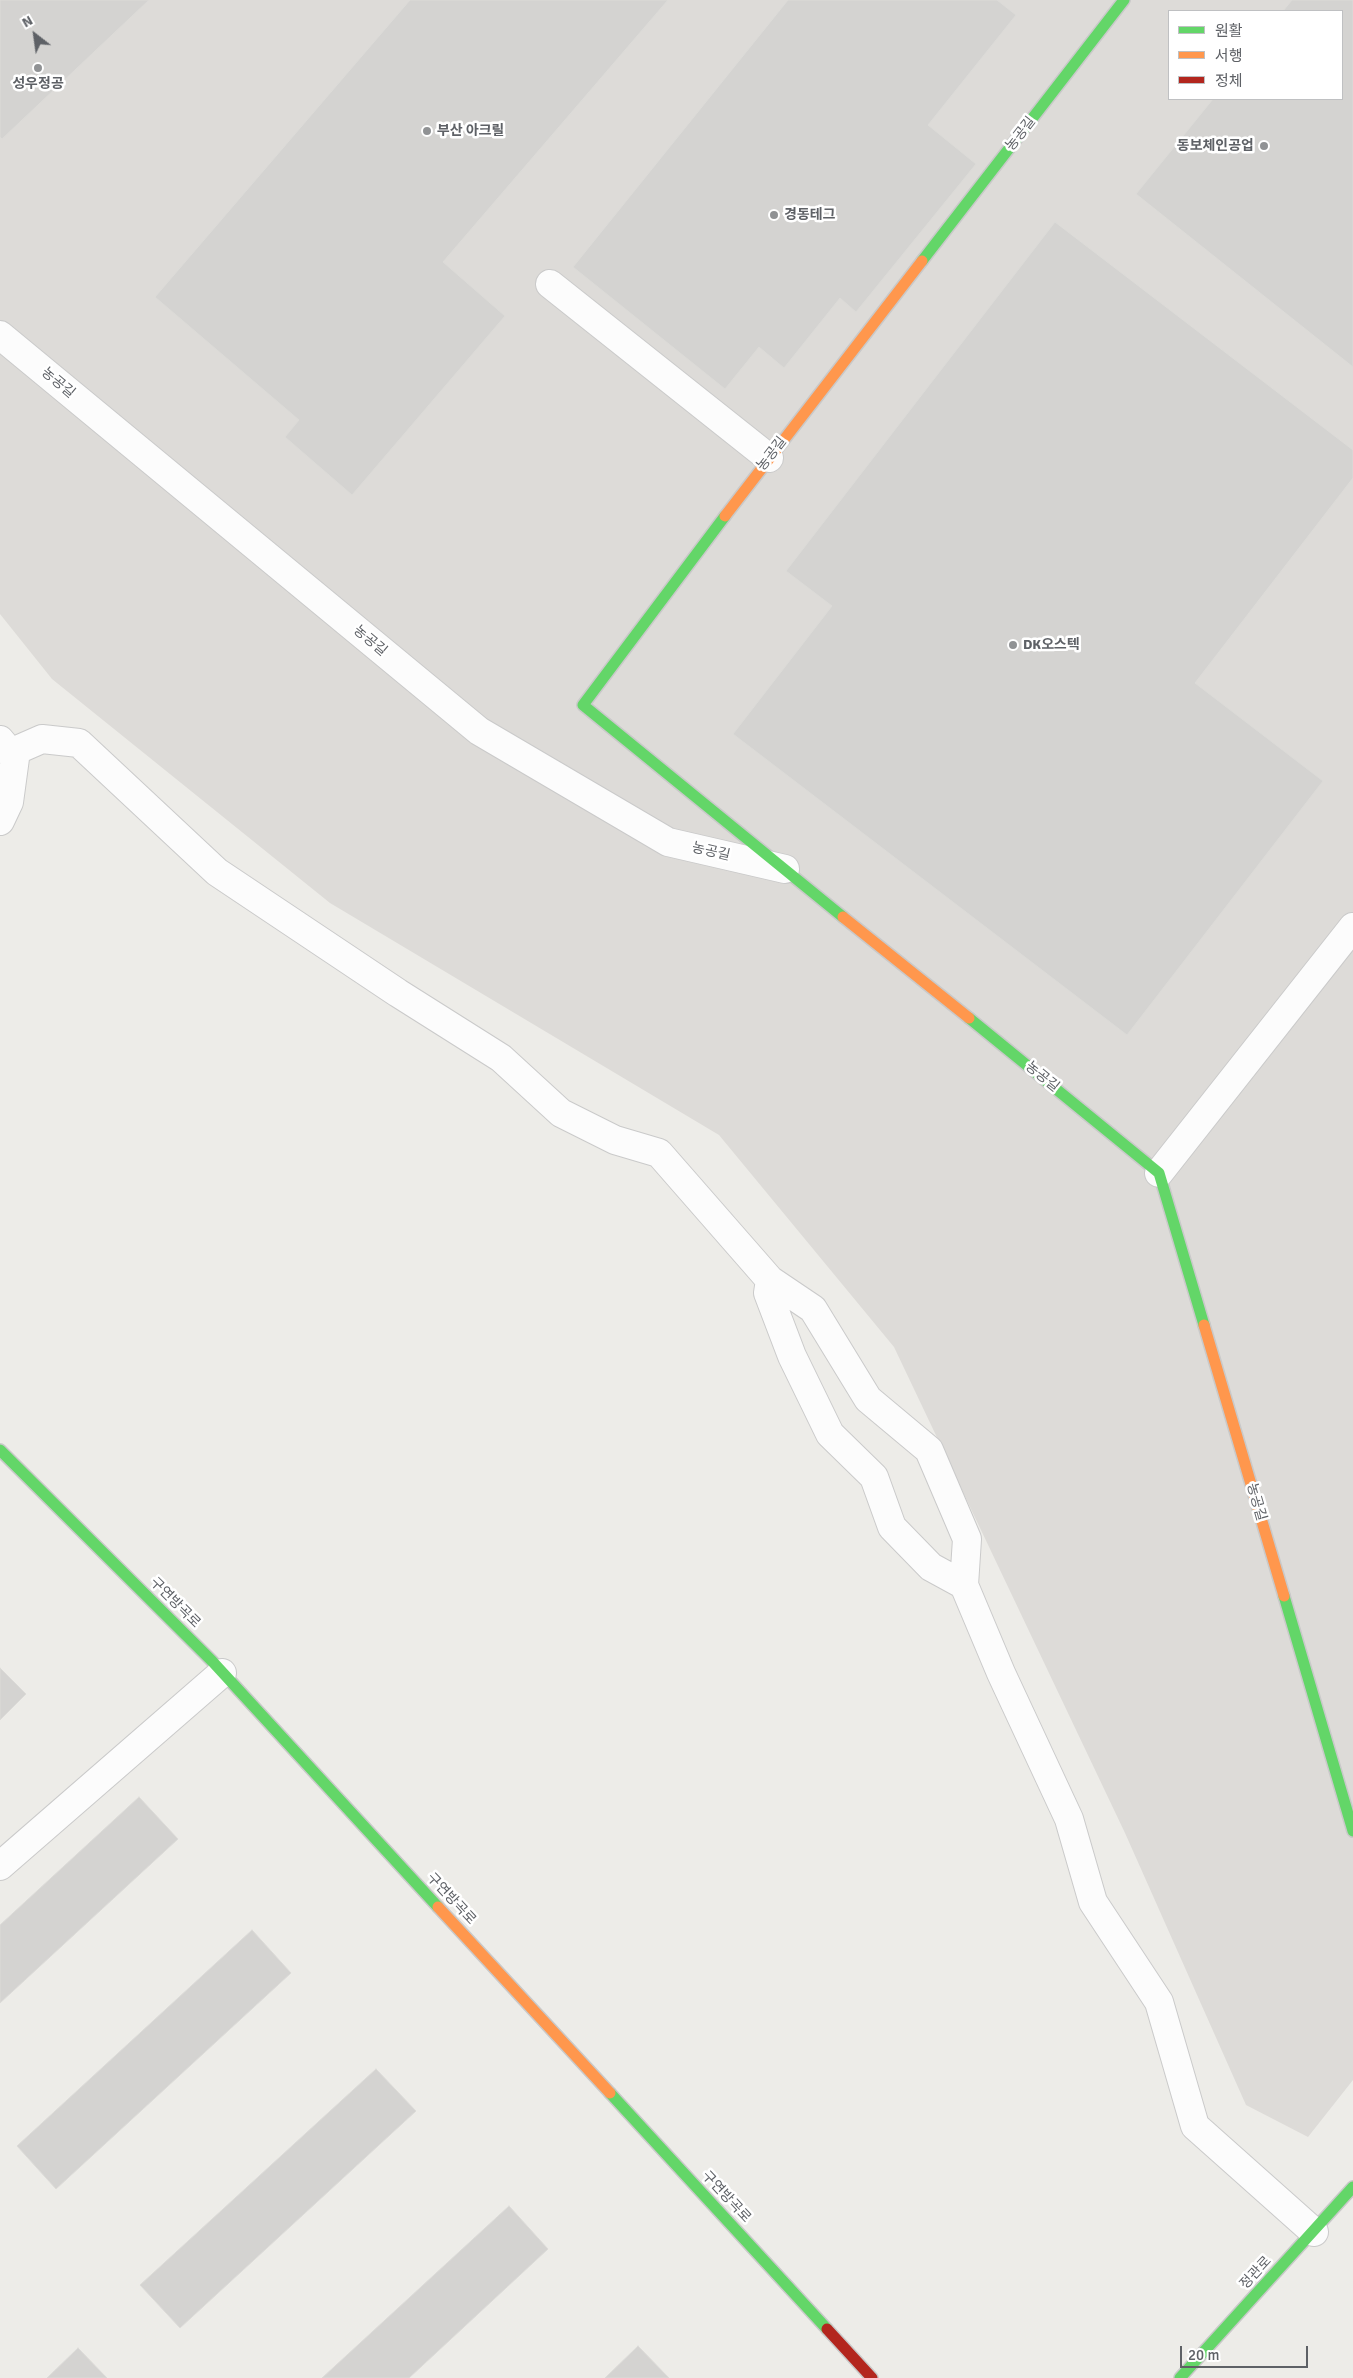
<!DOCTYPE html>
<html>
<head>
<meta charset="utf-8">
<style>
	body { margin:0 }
	#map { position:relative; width:1353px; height:2378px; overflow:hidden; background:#edece8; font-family:Signika,"Noto Sans KR",sans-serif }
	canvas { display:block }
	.legend { position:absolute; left:1168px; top:10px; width:175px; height:90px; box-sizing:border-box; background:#fff; border:1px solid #bfc0c2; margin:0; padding:6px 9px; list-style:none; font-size:15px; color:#5e6166 }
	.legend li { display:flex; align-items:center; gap:10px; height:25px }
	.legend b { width:25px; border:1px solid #bfc0c2 }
	.north { position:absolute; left:10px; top:10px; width:50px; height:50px; -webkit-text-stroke:4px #fff; paint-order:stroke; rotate:330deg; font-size:14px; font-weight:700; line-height:20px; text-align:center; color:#5e6166 }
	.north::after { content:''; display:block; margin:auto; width:18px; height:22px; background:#5e6166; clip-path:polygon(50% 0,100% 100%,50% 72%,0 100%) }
	.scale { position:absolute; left:1180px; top:2346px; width:128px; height:22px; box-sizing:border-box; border:2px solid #5e6166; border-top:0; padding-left:6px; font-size:15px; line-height:18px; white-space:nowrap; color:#5e6166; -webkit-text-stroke:4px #fff; paint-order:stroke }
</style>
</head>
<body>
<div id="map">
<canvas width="1353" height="2378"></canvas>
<ul class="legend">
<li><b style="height:6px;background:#63d668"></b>원활</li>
<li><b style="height:6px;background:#ff974d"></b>서행</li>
<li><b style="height:6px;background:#b3261e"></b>정체</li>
</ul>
<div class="north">N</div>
<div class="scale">20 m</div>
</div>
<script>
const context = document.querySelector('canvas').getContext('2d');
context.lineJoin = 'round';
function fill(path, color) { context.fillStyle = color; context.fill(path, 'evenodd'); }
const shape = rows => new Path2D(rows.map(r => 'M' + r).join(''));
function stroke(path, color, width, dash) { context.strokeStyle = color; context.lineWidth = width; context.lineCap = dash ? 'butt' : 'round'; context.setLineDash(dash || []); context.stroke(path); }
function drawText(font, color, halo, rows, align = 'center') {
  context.font = font + ' Signika,"Noto Sans KR",sans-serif'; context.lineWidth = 5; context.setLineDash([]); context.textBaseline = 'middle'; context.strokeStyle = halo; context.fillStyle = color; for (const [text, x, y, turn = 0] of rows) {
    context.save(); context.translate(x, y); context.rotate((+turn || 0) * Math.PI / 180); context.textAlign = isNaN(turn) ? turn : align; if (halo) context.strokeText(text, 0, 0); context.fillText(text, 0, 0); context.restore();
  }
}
const industrial = shape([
	[0,0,1353,0,1353,2080,1308,2137,1246,2105,1125,1833,894,1347,719,1135,330,903,52,679,0,614],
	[1169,11,1342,11,1342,99,1169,99]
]);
const building = shape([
	[0,0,149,0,2,139,0,137,0,0],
	[410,0,668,0,443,262,505,316,352,495,285,437,299,420,155,297,410,0],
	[788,0,997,0,1016,15,928,125,976,164,856,312,840,298,784,368,759,347,725,389,573,267,788,0],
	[1292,0,1353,0,1353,367,1136,194,1213,99,1342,99,1342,11,1283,11,1292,0],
	[1055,222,1353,450,1353,478,1195,683,1323,781,1127,1035,733,734,832,606,786,571,1055,222],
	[0,1668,26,1694,0,1720,0,1668],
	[139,1797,178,1839,0,2003,0,1925,139,1797],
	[252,1930,291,1973,56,2189,17,2146,252,1930],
	[376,2069,416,2111,180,2328,140,2285,376,2069],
	[509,2206,548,2249,409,2378,322,2378,509,2206],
	[638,2346,669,2378,605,2378,638,2346],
	[78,2348,107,2378,47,2378,78,2348]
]);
const street = shape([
	[550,284,769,458],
	[0,335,479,731,668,842,785,869],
	[0,740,15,758,9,802,0,821],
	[10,753,42,739,79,743,217,872,398,993,501,1058,561,1113,615,1140,659,1153,770,1280,813,1309,868,1399,929,1450,967,1539,964,1585,1001,1673,1069,1819,1093,1902,1159,2002,1195,2126,1314,2232],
	[1159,1173,1353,927],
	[770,1280,768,1293,792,1356,830,1434,874,1477,892,1527,931,1567,964,1585],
	[0,1866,222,1673]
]);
const fast = shape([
	[922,261,1124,0],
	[725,516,583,705,843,917],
	[969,1018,1159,1173,1204,1325],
	[0,1450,212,1661,438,1907],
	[1284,1596,1353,1831],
	[610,2093,827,2329],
	[1180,2378,1353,2187]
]);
const slow = shape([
	[725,516,922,261],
	[843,917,969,1018],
	[1204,1325,1284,1596],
	[438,1907,610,2093]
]);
const jam = shape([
	[827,2329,872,2378]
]);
const markers = [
	[38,68,5,"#909294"],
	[427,131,5,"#909294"],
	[1264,146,5,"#909294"],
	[774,215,5,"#909294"],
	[1013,645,5,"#909294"]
];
const poiNames = [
	["성우정공",38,84,"center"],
	["부산 아크릴",437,131],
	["동보체인공업",1254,146,"right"],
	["경동테그",784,215],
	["DK오스텍",1023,645]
];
const streetNames = [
	["농공길",1021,134,-52],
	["농공길",58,383,40],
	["농공길",772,454,-52],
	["농공길",370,641,40],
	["농공길",711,852,13],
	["농공길",1042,1077,39],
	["농공길",1256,1502,74],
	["구연방곡로",175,1603,45],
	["구연방곡로",451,1899,47],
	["구연방곡로",726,2197,47],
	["정관로",1256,2273,-47]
];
fill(industrial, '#dddbd8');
fill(building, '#d4d3d1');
stroke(building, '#dcdbd8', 1);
stroke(street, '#cacaca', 30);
stroke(fast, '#c9c9c9', 14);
stroke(slow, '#c9c9c9', 14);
stroke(jam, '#c9c9c9', 14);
stroke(street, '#fcfcfc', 28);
stroke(fast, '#63d668', 11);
stroke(slow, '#ff974d', 11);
stroke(jam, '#b3261e', 11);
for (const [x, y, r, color] of markers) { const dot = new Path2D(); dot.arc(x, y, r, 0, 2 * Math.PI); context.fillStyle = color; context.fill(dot); stroke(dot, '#fff', 2); }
drawText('bold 14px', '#5e6166', '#fff', poiNames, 'left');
drawText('14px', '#5e6166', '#fff', streetNames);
</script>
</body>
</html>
